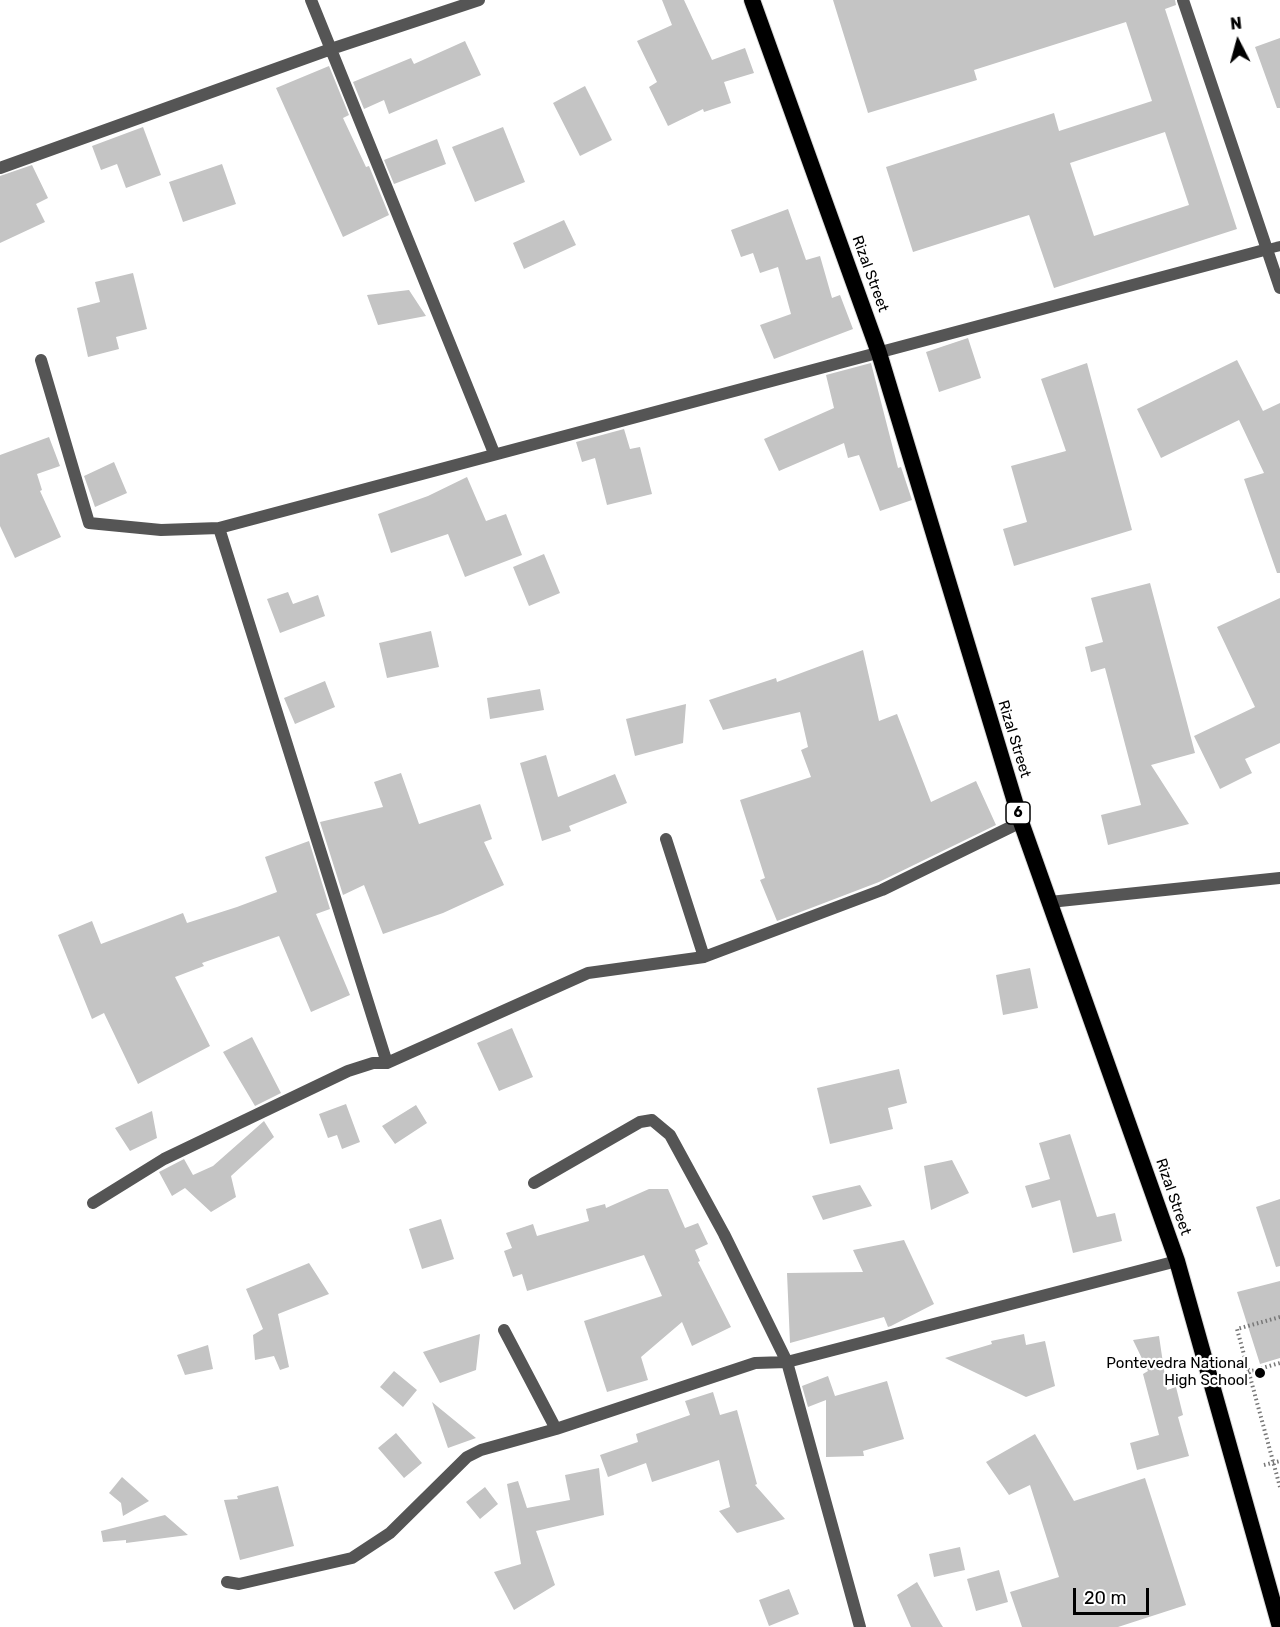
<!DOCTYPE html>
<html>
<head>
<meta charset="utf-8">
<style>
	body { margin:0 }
	#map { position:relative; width:1280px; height:1627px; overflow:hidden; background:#fff; font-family:Rubik,sans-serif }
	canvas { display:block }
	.north { position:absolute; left:1208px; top:12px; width:60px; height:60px; -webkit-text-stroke:4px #fff; paint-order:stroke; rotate:354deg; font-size:16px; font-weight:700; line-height:24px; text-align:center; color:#000 }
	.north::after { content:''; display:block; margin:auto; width:21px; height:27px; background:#000; clip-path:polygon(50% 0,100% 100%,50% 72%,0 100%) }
	.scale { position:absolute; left:1073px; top:1588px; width:76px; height:27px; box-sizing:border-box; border:3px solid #000; border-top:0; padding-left:8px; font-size:18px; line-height:21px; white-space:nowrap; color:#000; -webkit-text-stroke:4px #fff; paint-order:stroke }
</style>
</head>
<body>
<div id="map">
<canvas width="1280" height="1627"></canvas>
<div class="north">N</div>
<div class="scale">20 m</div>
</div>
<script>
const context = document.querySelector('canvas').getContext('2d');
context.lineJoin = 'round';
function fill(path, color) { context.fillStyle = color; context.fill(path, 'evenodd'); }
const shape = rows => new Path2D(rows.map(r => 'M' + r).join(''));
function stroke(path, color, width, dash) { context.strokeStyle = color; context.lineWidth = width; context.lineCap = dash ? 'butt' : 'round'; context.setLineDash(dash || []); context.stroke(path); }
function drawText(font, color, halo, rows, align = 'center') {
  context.font = font + ' Rubik,sans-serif'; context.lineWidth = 4.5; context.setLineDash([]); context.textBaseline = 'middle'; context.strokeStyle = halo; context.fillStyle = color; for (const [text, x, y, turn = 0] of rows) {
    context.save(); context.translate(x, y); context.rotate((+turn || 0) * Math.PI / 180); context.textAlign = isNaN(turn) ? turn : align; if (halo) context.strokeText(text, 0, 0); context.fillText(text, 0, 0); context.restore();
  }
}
const building = shape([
	[662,0,684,0,712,60,745,48,754,73,724,82,731,103,704,112,703,109,668,126,649,87,657,82,637,41,672,25],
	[833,0,1175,0,1176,5,1165,9,1237,229,1054,288,1029,215,913,252,886,167,1054,113,1059,131,1152,101,1126,22,974,70,977,80,868,113],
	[1165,132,1189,205,1094,236,1070,163],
	[1280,38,1280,108,1277,108,1255,47],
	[465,41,481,75,389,114,384,100,364,109,353,82,411,58,414,64],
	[329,66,349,115,343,118,366,167,369,166,389,215,343,237,276,88],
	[585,86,612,140,580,156,553,103],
	[143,127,161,175,126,188,117,164,101,170,92,146],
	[503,127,525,182,475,202,452,147],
	[437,139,446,164,394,184,384,160],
	[222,164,236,204,183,222,169,182],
	[32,165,48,198,36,204,45,222,0,243,0,176],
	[788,209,806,260,820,256,832,298,840,295,853,329,774,359,760,325,791,314,778,267,760,273,753,253,741,257,731,230],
	[564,220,576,245,524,269,513,243],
	[133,273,147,329,116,337,119,349,88,357,77,308,100,302,95,282],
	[409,290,426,316,378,325,367,295],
	[968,338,981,378,939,392,926,352],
	[1237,360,1263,411,1280,403,1280,573,1277,573,1244,479,1264,473,1239,420,1161,458,1137,409],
	[871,363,898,468,901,467,912,500,880,511,859,455,848,458,844,443,779,471,764,439,834,408,826,375],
	[1087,363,1132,530,1014,566,1003,529,1027,522,1011,466,1066,451,1041,379],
	[624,429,630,449,640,447,652,494,607,505,595,458,582,462,576,442],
	[49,437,60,466,37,474,42,490,40,491,61,537,15,558,0,526,0,455],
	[114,462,127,493,95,507,84,476],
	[467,477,486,521,506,514,522,555,465,577,448,534,391,553,378,514,428,496],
	[544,554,560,593,529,606,513,567],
	[1150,583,1195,753,1151,765,1189,824,1108,845,1101,815,1141,805,1105,668,1091,672,1085,647,1103,642,1091,598],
	[288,592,293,604,318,595,325,616,280,633,267,599],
	[1280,598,1280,743,1245,759,1252,773,1220,789,1194,736,1255,707,1217,627],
	[431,631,439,667,387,678,379,643],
	[863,650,879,721,897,714,931,802,976,781,996,825,879,882,777,921,760,880,765,878,740,800,811,777,801,750,808,747,800,712,723,730,709,700,776,678,777,682],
	[325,681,335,707,295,724,284,698],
	[540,689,544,710,490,719,487,698],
	[686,704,683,743,635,756,626,719],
	[546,755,558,797,615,774,627,803,569,826,571,831,542,841,520,763],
	[401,773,419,824,480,804,492,839,484,842,504,885,443,913,383,934,364,885,343,895,320,822,383,807,374,782],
	[309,841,330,909,316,914,350,995,311,1012,279,936,202,963,204,966,175,977,210,1046,138,1084,104,1013,92,1019,58,935,92,921,101,944,183,913,187,923,237,907,277,892,265,857],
	[1030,968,1038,1008,1003,1015,996,975],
	[512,1028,533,1077,499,1091,477,1043],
	[252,1037,281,1093,255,1106,223,1052],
	[899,1069,907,1103,888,1108,893,1129,830,1144,817,1088],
	[346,1104,360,1142,342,1149,337,1135,328,1138,319,1114],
	[416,1105,427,1123,395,1144,382,1126],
	[152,1111,157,1138,130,1151,115,1128],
	[264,1121,274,1137,231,1176,236,1197,211,1212,185,1188,172,1196,159,1172,184,1159,193,1175,213,1166],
	[1070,1134,1097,1217,1115,1213,1122,1241,1073,1253,1060,1200,1032,1208,1025,1186,1050,1179,1039,1143],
	[952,1160,969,1193,931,1210,924,1166],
	[860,1185,872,1206,823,1220,812,1196],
	[649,1189,668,1189,685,1228,698,1223,708,1244,695,1250,700,1261,698,1262,731,1327,692,1346,682,1322,641,1357,648,1380,607,1392,584,1321,662,1296,644,1255,527,1291,522,1274,513,1277,504,1251,512,1248,506,1233,533,1224,537,1236,589,1221,586,1209,605,1204,606,1208],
	[1280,1199,1280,1266,1276,1267,1256,1207],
	[441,1219,454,1259,422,1269,409,1229],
	[904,1240,934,1304,891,1326,888,1327,884,1317,790,1343,787,1273,863,1272,853,1250],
	[309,1263,329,1294,278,1314,289,1367,280,1370,274,1356,255,1360,253,1335,263,1329,246,1289],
	[1280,1281,1280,1358,1260,1364,1237,1292],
	[480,1334,476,1370,440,1383,423,1352],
	[1024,1334,1026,1345,1045,1341,1055,1386,1026,1397,945,1358,992,1344,991,1341],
	[1159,1336,1167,1390,1176,1387,1183,1415,1178,1417,1189,1456,1137,1470,1130,1443,1159,1435,1143,1374,1148,1371,1133,1340],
	[208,1345,213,1369,185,1375,177,1355],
	[394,1371,417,1390,403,1407,380,1387],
	[828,1376,835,1396,887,1381,904,1439,863,1451,864,1456,826,1457,826,1400,808,1407,802,1386],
	[713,1392,720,1415,737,1410,757,1484,755,1485,785,1519,737,1533,719,1511,730,1507,719,1460,652,1482,646,1463,608,1477,600,1455,638,1442,636,1434,690,1415,685,1401],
	[432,1402,476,1438,448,1448],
	[396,1433,422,1463,404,1478,378,1448],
	[1035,1434,1074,1501,1145,1478,1186,1605,1118,1627,1022,1627,1010,1592,1059,1577,1030,1485,1009,1495,986,1462],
	[599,1468,604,1515,536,1531,555,1585,514,1610,494,1572,521,1564,507,1484,518,1481,527,1508,570,1500,565,1475],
	[122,1477,149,1501,123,1516,121,1503,109,1493],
	[278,1486,294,1546,240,1560,224,1500,238,1499,237,1496],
	[485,1487,498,1504,480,1519,466,1502],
	[165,1515,188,1535,126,1543,126,1540,103,1542,101,1531],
	[960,1547,965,1570,934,1577,929,1554],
	[999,1570,1008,1602,976,1611,967,1579],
	[917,1582,941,1624,943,1627,911,1627,897,1595],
	[789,1589,799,1614,769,1626,759,1600]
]);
const path = shape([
	[1280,1317,1237,1329,1280,1487],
	[1248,1372,1280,1363],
	[1264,1465,1280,1461]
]);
const service = shape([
	[1268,249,1280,246]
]);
const minor = shape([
	[311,0,494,453],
	[1183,0,1280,288],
	[0,168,331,49,479,0],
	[41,360,89,523,161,530,219,528,1268,249],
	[219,528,387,1063],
	[666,839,704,957],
	[1050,902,1280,878],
	[534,1183,640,1122,652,1120,670,1135,724,1234,787,1362,860,1627],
	[93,1203,164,1159,348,1071,373,1063,387,1063,588,973,704,957,882,890,1021,822],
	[504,1330,556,1429,755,1363,787,1362,1177,1261],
	[227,1582,239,1584,352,1558,390,1533,467,1457,481,1450,556,1429]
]);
const trunk = shape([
	[752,0,879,353,1021,822,1177,1261,1280,1627]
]);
const markers = [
	[1260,1373,6,"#000"]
];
const shields = [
	[1018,813,24]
];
const shieldNames = [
	["6",1018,813]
];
const streetNames = [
	["Rizal Street",870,274,70],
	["Rizal Street",1014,739,73],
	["Rizal Street",1173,1197,71]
];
const poiNames = [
	["Pontevedra National",1248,1364],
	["High School",1248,1381]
];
fill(building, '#c4c4c4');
stroke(trunk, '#dbdbdb', 18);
stroke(path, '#777', 4, [1.5, 3]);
stroke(service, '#555', 10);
stroke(minor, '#555', 12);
stroke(trunk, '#000', 16);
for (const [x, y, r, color] of markers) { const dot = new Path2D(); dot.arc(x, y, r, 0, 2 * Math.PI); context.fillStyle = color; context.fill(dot); stroke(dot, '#fff', 2); }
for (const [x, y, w] of shields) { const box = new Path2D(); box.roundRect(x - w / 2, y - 11, w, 22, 4.5); context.fillStyle = '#fff'; context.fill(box); stroke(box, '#000', 1.5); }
drawText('bold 14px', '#000', null, shieldNames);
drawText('15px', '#000', '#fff', streetNames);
drawText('15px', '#000', '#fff', poiNames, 'right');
</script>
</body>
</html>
